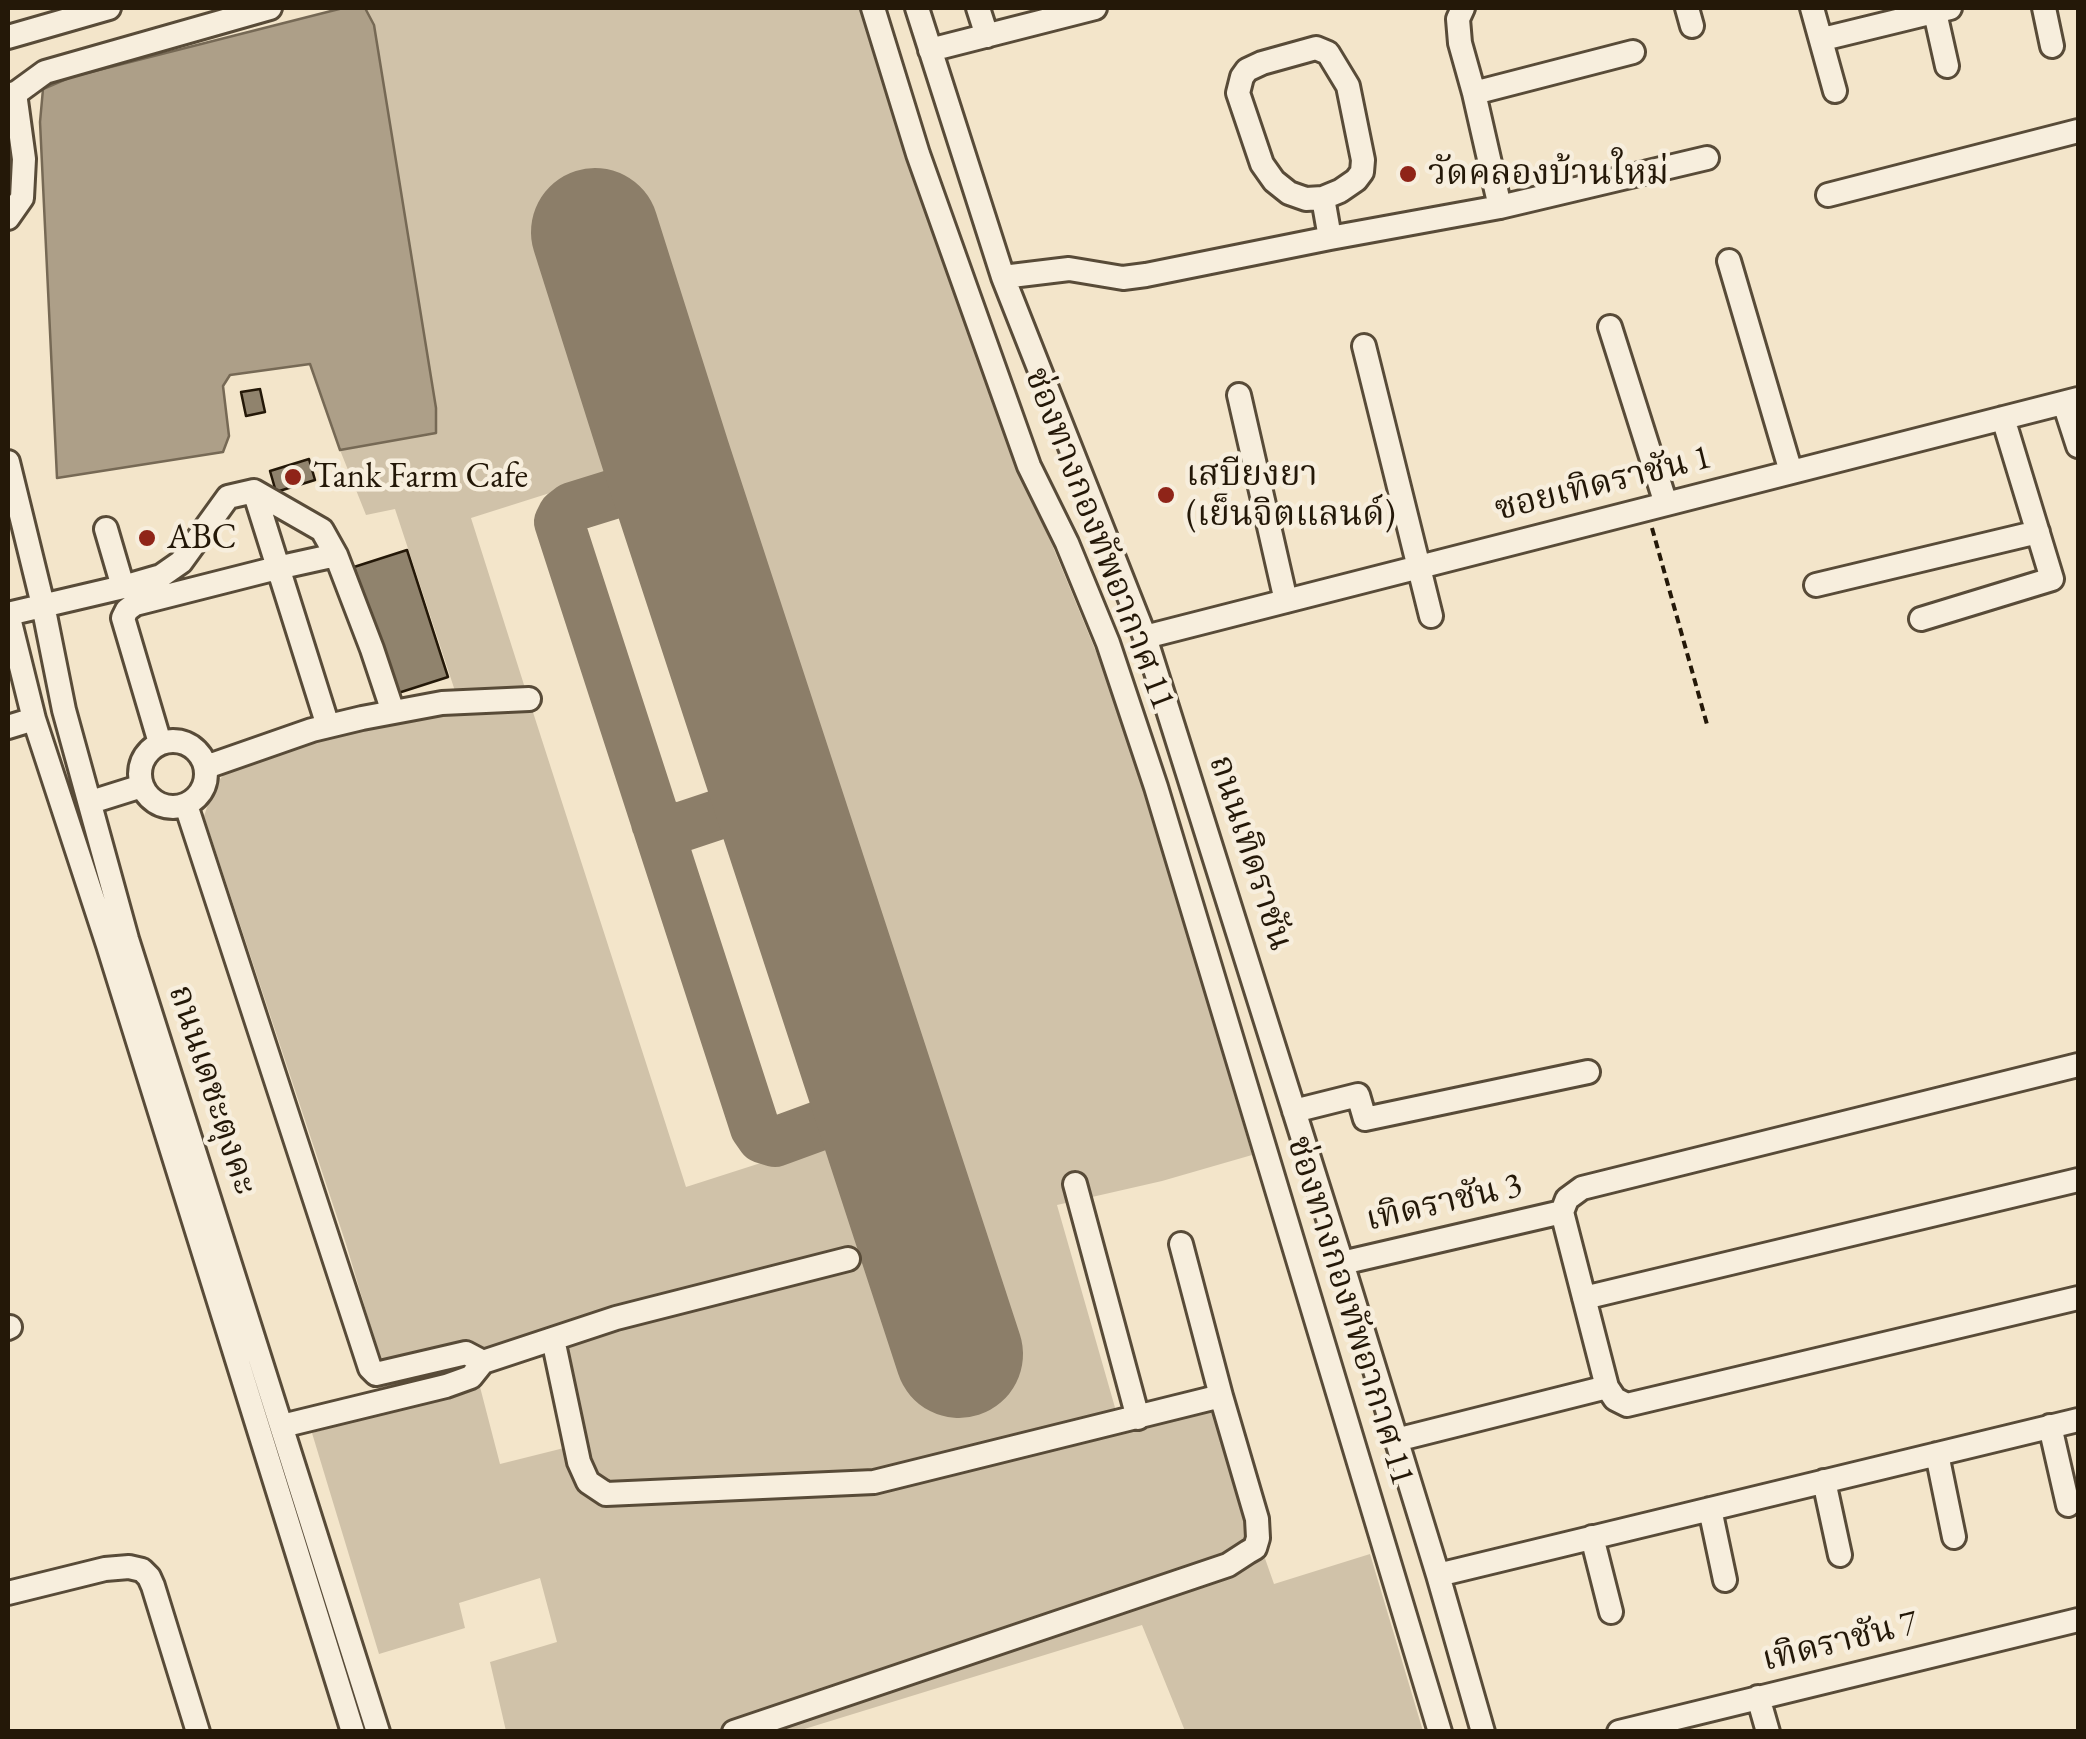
<!DOCTYPE html>
<html>
<head>
<meta charset="utf-8">
<style>
	body { margin:0 }
	#map { position:relative; width:2086px; height:1739px; overflow:hidden; background:#f3e5ca; font-family:"EB Garamond",serif }
	canvas { display:block }
	.frame { position:absolute; inset:0; border:10px solid #241808; pointer-events:none }
</style>
</head>
<body>
<div id="map">
<canvas width="2086" height="1739"></canvas>
<div class="frame"></div>
</div>
<script>
const context = document.querySelector('canvas').getContext('2d');
context.lineJoin = 'round';
function fill(path, color) { context.fillStyle = color; context.fill(path, 'evenodd'); }
const shape = rows => new Path2D(rows.map(r => 'M' + r).join(''));
function stroke(path, color, width, dash) { context.strokeStyle = color; context.lineWidth = width; context.lineCap = dash ? 'butt' : 'round'; context.setLineDash(dash || []); context.stroke(path); }
function drawText(font, color, halo, rows, align = 'center') {
  context.font = font + ' "EB Garamond","Noto Serif Thai",serif'; context.lineWidth = 9; context.setLineDash([]); context.textBaseline = 'middle'; context.strokeStyle = halo; context.fillStyle = color; for (const [text, x, y, turn = 0] of rows) {
    context.save(); context.translate(x, y); context.rotate((+turn || 0) * Math.PI / 180); context.textAlign = isNaN(turn) ? turn : align; if (halo) context.strokeText(text, 0, 0); context.fillText(text, 0, 0); context.restore();
  }
}
const green = shape([
	[361,8,861,8,945,269,1030,491,1129,732,1252,1155,1162,1181,1057,1205,1122,1432,1210,1410,1218,1425,1274,1584,1370,1554,1423,1731,1185,1731,1142,1625,798,1731,506,1731,490,1662,557,1642,540,1578,459,1603,465,1628,379,1654,312,1433,480,1387,500,1464,588,1442,559,1325,389,1388,346,1244,204,816,214,787,228,769,300,742,408,716,531,706,686,1187,851,1134,930,1374,996,1354,624,208,557,229,635,466,471,518,525,688,455,691,395,509,366,515,340,450,436,433,436,408,374,26,365,9]
]);
const water = shape([
	[343,8,365,8,374,25,436,408,436,433,340,450,310,364,230,375,223,386,229,436,223,452,57,478,40,122,43,89,71,77,343,8]
]);
const taxiway = shape([
	[667,460,658,477,646,484,572,507,563,514,559,522,755,1128,762,1138,775,1142,857,1112,863,1112,884,1125],
	[656,823,678,828,759,801,781,808]
]);
const runway = shape([
	[595,232,667,460,959,1354]
]);
const building = shape([
	[260,389,265,412,246,416,241,392,260,389],
	[309,459,315,480,276,492,270,471,309,459],
	[407,550,448,677,395,694,354,567,407,550]
]);
const path = shape([
	[1652,528,1708,728]
]);
const minor = shape([
	[873,8,918,154,1029,466,1067,543,1108,643,1156,787,1440,1732],
	[917,8,1003,277,1145,637,1342,1263,1438,1575,1483,1732],
	[978,8,987,36],
	[1463,8,1458,19,1460,43,1474,93,1500,207],
	[1687,8,1692,26],
	[1812,8,1835,91],
	[1934,8,1947,66],
	[2044,8,2052,46],
	[8,37,109,8],
	[1823,39,1950,8],
	[930,50,1095,8],
	[1474,93,1633,52],
	[8,99,45,72,270,8],
	[1828,195,2078,131],
	[1323,198,1306,199,1289,193,1274,181,1262,164,1238,93,1242,77,1247,70,1262,63,1316,48,1328,53,1348,86,1363,160,1362,172,1356,180,1340,191,1323,198,1330,238],
	[8,218,22,198,24,159,15,93],
	[1729,261,1791,472],
	[1003,277,1069,269,1123,278,1146,275,1330,238,1500,207,1707,158],
	[1610,327,1666,504],
	[1364,346,1431,616],
	[1239,395,1286,601],
	[2064,403,2078,446],
	[8,462,43,605,64,710,127,939,378,1732],
	[254,491,322,530,336,555,372,649,393,712],
	[106,529,123,587],
	[1816,585,2038,532],
	[8,614,34,719,108,945,353,1732],
	[8,614,123,587,161,576,181,562,228,497,254,491,328,726],
	[1921,619,2052,579,2003,418],
	[1145,637,2078,399],
	[8,727,34,719],
	'140 774a33 33 0 1 1 66 0a33 33 0 1 1-66 0Z',
	[160,743,123,618,127,610,135,604,277,568,336,555],
	[206,767,312,730,362,718,442,703,529,699],
	[91,802,142,786],
	[186,805,370,1368,376,1374,466,1353,483,1362,616,1318,848,1259],
	[2078,1065,1582,1188,1567,1199,1562,1212,1607,1387,1615,1399,1627,1405,2078,1298],
	[1294,1111,1358,1095,1365,1119,1588,1072],
	[1075,1184,1138,1418],
	[1181,1244,1221,1396],
	[1342,1263,1562,1212],
	[1584,1298,2078,1180],
	[8,1328,10,1327],
	[553,1339,579,1462,588,1482,606,1494,874,1482,1221,1396,1257,1519,1258,1538,1255,1548,1248,1552,1228,1565,734,1732],
	[282,1426,446,1386,471,1377,483,1362],
	[2050,1426,2068,1505],
	[1396,1440,1607,1387],
	[1937,1454,1954,1537],
	[1824,1481,1840,1555],
	[1710,1509,1725,1580],
	[1592,1537,1611,1612],
	[1438,1575,2078,1420],
	[8,1593,105,1569,129,1567,142,1570,149,1577,153,1586,198,1732],
	[1758,1697,1768,1732],
	[1619,1732,2078,1620]
]);
const markers = [
	[1408,174,10,"#8f2418"],
	[293,477,10,"#8f2418"],
	[1166,495,10,"#8f2418"],
	[147,538,10,"#8f2418"]
];
const poiNames = [
	["วัดคลองบ้านใหม่",1428,174],
	["เสบียงยา",1186,475],
	["(เย็นจิตแลนด์)",1186,515],
	["Tank Farm Cafe",313,477],
	["ABC",167,538]
];
const streetNames = [
	["ซอยเทิดราชัน 1",1603,484,-14],
	["ช่องทางกองทัพอากาศ 11",1099,539,69],
	["ถนนเทิดราชัน",1250,853,72],
	["ถนนเดชะตุงคะ",212,1090,72],
	["เทิดราชัน 3",1444,1203,-13],
	["ช่องทางกองทัพอากาศ 11",1350,1311,73],
	["เทิดราชัน 7",1840,1642,-14]
];
fill(green, '#d0c2a9');
fill(water, '#ad9f88');
stroke(water, '#766955', 2.5);
stroke(taxiway, '#8c7e69', 50);
stroke(runway, '#8c7e69', 128);
fill(building, '#90836d');
stroke(building, '#241808', 2.5);
stroke(minor, '#584b38', 28);
stroke(path, '#241808', 4, [8, 5]);
stroke(minor, '#f7eedd', 22);
for (const [x, y, r, color] of markers) { const dot = new Path2D(); dot.arc(x, y, r, 0, 2 * Math.PI); context.fillStyle = color; context.fill(dot); stroke(dot, '#f7eedd', 4); }
drawText('35px', '#241808', '#f7eedd', poiNames, 'left');
drawText('35px', '#241808', '#f7eedd', streetNames);
</script>
</body>
</html>
